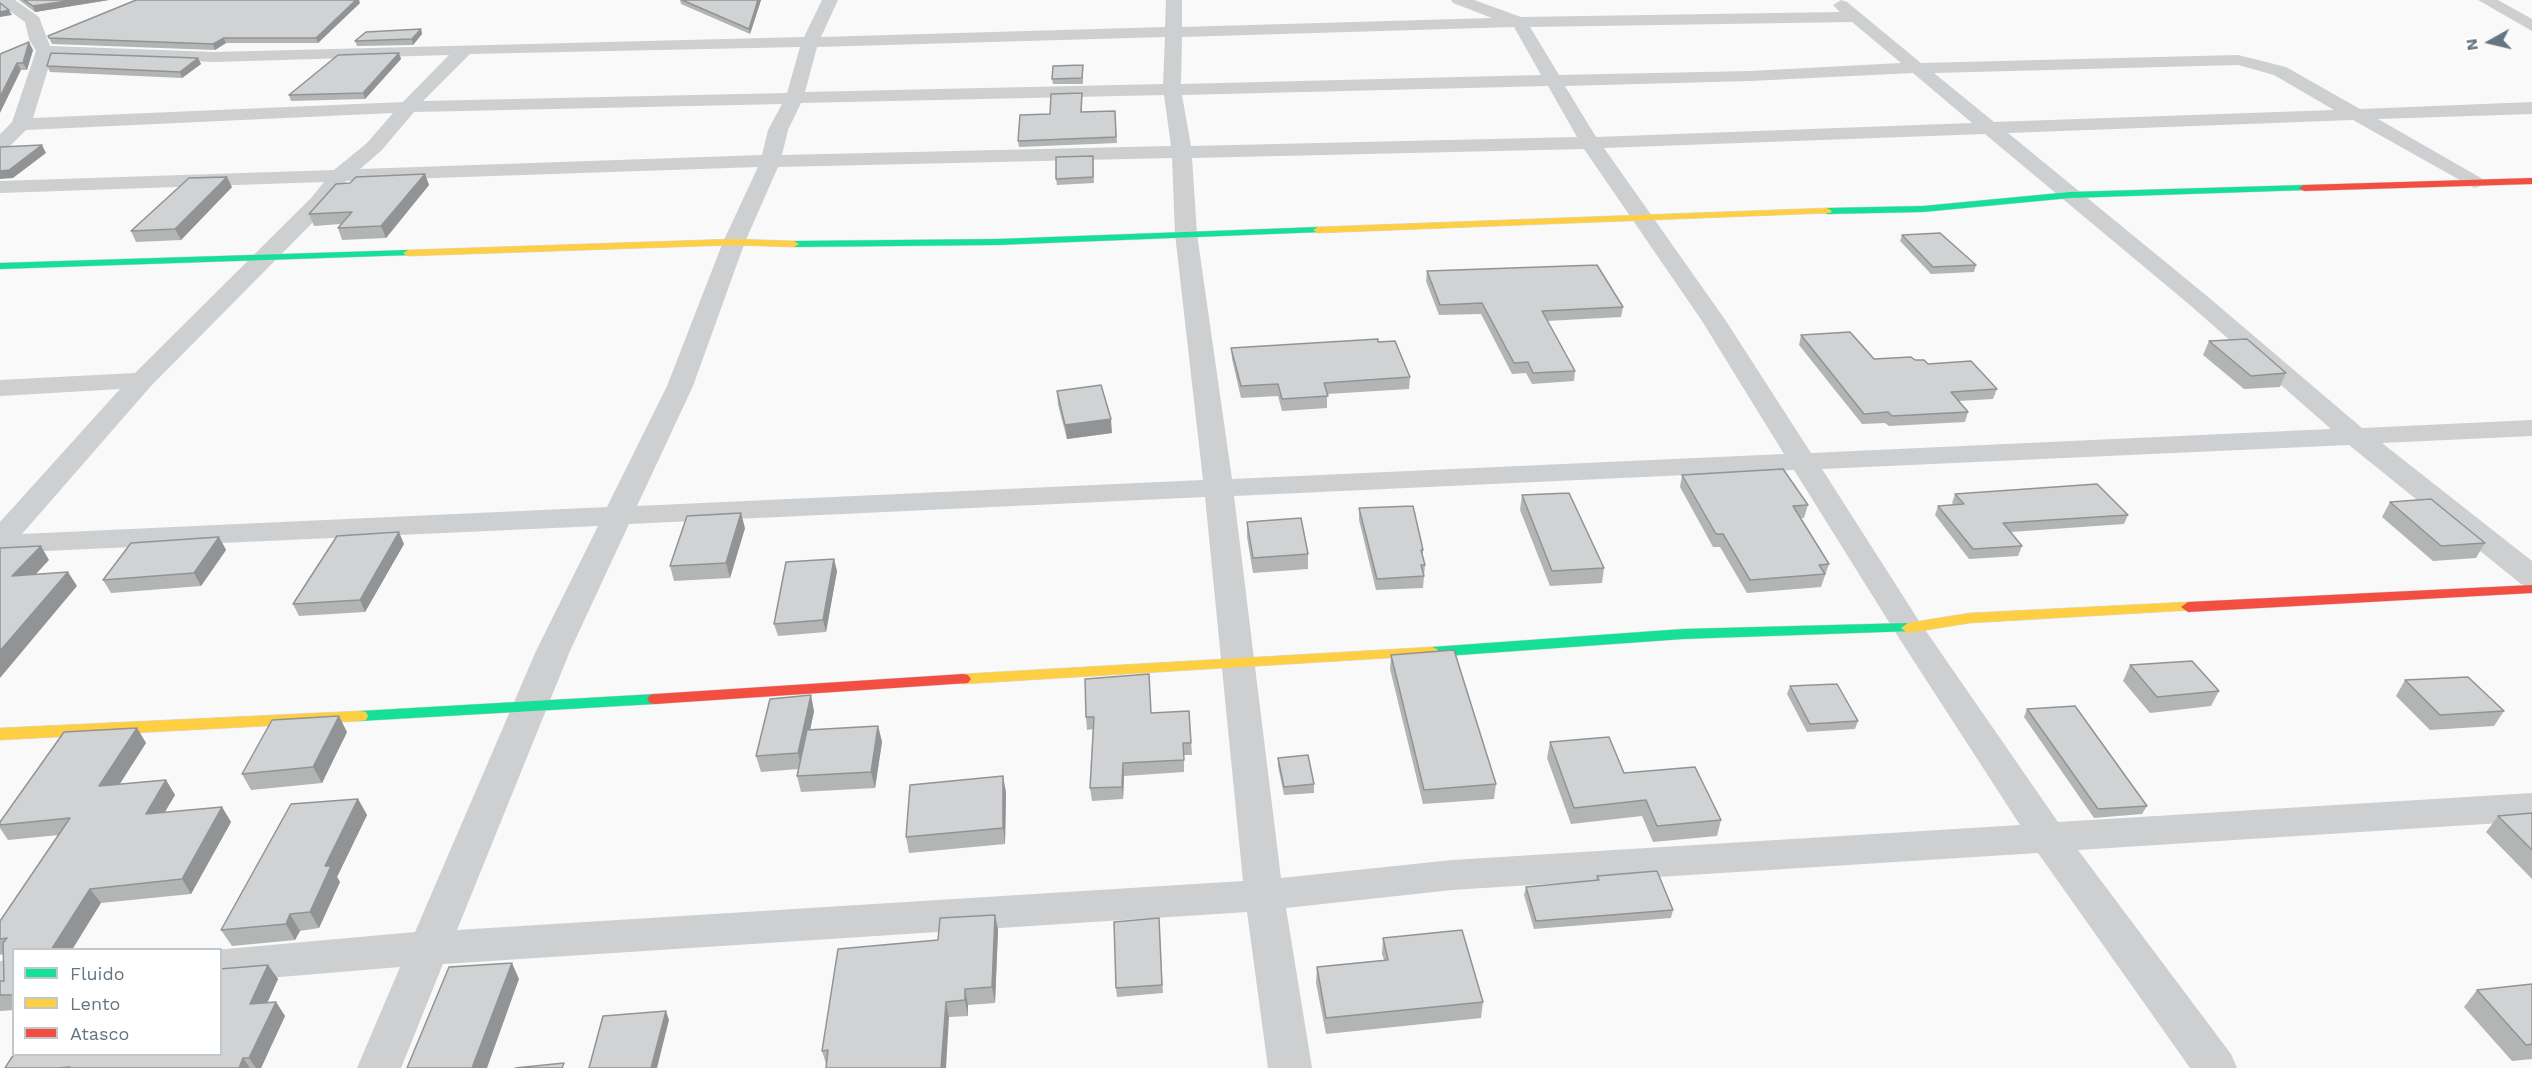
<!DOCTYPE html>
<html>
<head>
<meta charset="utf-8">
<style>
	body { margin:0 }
	#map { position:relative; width:2532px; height:1068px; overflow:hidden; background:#f9f9f9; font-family:"Work Sans",sans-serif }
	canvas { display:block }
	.legend { position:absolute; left:12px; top:948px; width:210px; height:108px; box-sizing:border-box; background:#fff; border:2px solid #c1c8cd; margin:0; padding:8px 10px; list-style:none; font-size:18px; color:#657683 }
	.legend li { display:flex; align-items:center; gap:12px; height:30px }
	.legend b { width:30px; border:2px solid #c1c8cd }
	.north { position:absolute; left:2460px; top:12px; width:60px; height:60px; -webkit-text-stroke:4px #fff; paint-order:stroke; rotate:262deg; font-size:16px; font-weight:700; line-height:24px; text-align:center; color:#657683 }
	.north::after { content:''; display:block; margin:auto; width:21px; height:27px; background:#657683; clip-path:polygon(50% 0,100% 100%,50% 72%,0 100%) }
</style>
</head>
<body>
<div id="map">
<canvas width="2532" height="1068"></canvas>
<ul class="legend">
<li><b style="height:8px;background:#16e098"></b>Fluido</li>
<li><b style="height:8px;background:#ffcf43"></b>Lento</li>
<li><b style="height:8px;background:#f24e42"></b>Atasco</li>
</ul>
<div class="north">N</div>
</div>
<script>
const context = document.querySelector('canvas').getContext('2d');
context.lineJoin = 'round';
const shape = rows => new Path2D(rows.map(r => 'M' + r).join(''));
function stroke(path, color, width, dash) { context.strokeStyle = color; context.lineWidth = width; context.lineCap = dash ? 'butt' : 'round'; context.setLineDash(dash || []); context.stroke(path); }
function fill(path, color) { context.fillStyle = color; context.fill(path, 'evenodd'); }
const street = shape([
	[0,0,15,0,39,17,50,46,215,52,804,37,822,0,838,0,821,37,1165,27,1166,0,1182,0,1182,27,1492,18,1453,3,1451,0,1474,0,1521,17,1840,12,1833,5,1841,0,1847,2,1921,63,2238,55,2286,67,2360,109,2532,102,2532,114,2378,119,2481,178,2484,182,2481,186,2474,188,2353,120,2008,133,2207,296,2362,428,2532,420,2532,436,2382,443,2532,561,2532,587,2521,584,2349,445,1822,469,1919,621,2058,822,2532,793,2532,821,2078,850,2231,1054,2237,1068,2190,1068,2038,853,1452,890,1286,908,1312,1068,1268,1068,1247,912,443,964,401,1068,357,1068,400,967,220,982,220,950,215,950,415,932,536,651,598,526,0,553,0,522,120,389,0,396,0,380,135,373,311,198,324,182,0,193,0,181,334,170,367,143,393,113,26,130,7,149,0,151,0,134,12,122,36,51,29,39,25,22,0,4,0,0],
	[1852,22,1901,63,1750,71,1559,75,1530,27,1852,22],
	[1514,27,1541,75,1181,84,1182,37,1514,27],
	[1165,37,1163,84,805,92,817,47,1165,37],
	[800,47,787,93,423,101,470,54,800,47],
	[449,55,403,102,33,118,52,56,215,62,449,55],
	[2238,65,2274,75,2334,110,1994,122,1934,73,2238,65],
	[1913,73,1972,123,1596,137,1565,86,1750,81,1913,73],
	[1548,86,1577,137,1191,146,1182,95,1548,86],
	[1164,95,1171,146,782,155,788,130,801,103,1164,95],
	[782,104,768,130,762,155,360,169,381,151,414,112,782,104],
	[1985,134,2191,306,2331,429,1811,453,1726,321,1604,148,1985,134],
	[1584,149,1702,321,1784,454,1232,479,1197,234,1192,158,1584,149],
	[1172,158,1175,234,1203,480,637,506,693,386,745,242,778,167,1172,158],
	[758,167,723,242,667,386,607,507,22,534,151,386,327,208,346,181,758,167],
	[1794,470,1897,635,2020,825,1452,860,1281,878,1234,496,1794,470],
	[1205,497,1243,881,457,930,570,651,629,524,1205,497],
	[2478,0,2498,0,2532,19,2532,31,2478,0],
	[14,960,14,994,0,995,0,961,14,960]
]);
const fast = shape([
	[2304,185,2307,186,2307,190,2070,198,1923,212,1827,214,1822,211,1827,208,1923,206,2070,192,2304,185],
	[1318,227,1323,230,1321,232,998,245,794,247,789,244,794,241,998,239,1318,227],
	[408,250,412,251,412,255,0,269,0,263,408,250],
	[1908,623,1915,628,1913,631,1683,639,1432,657,1427,655,1425,652,1427,649,1432,647,1683,629,1908,623],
	[655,694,660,695,663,699,660,703,655,704,360,721,354,720,352,716,354,712,360,711,655,694]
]);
const slow = shape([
	[1827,208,1832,211,1830,213,1318,233,1313,230,1318,227,1827,208],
	[734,239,794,241,799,244,794,247,734,245,408,256,403,253,408,250,734,239],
	[2188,602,2195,607,2193,610,1970,623,1908,633,1901,628,1908,623,1970,613,2188,602],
	[1432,647,1437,649,1439,652,1437,655,963,684,958,683,955,679,958,675,963,674,1432,647],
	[360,711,366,712,368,716,366,720,360,721,0,740,0,728,360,711]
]);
const jam = shape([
	[2532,178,2532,184,2304,191,2299,188,2304,185,2532,178],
	[2532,585,2532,593,2188,612,2181,607,2188,602,2532,585],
	[963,674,968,675,971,679,968,683,655,704,650,703,647,699,650,695,655,694,963,674]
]);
const wall = shape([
	[19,0,109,0,35,12],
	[680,0,761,0,750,34,681,4],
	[360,3,318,43,226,43,215,50,52,44,48,36],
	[421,29,422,34,413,45,357,46,355,41],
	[33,50,27,70,21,70,0,54],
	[399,53,401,59,365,99,291,101,289,95],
	[198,58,201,64,182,78,50,72,47,66],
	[1083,71,1083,84,1053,84,1052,79],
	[1082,93,1082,112,1115,111,1117,143,1019,147,1018,141,1050,114],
	[1093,156,1094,183,1057,185,1056,179],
	[425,174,429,185,386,238,342,240,338,228,341,224,314,226,309,214,350,183],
	[232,187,181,240,136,242,131,231],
	[1902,235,1976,265,1974,272,1931,274,1900,241],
	[1427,271,1623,307,1621,317,1547,321,1575,371,1574,381,1532,384,1526,373,1512,374,1481,314,1439,315,1426,281],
	[1801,335,1874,359,1915,360,1928,364,1997,389,1993,399,1958,401,1968,412,1965,422,1889,426,1885,423,1862,424,1799,345],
	[2209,341,2286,373,2280,387,2244,389,2203,355],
	[1378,342,1410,377,1409,389,1327,394,1327,408,1282,411,1278,396,1241,398,1232,359,1231,348],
	[1057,391,1112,433,1067,439,1058,405],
	[1682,475,1808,505,1804,518,1800,518,1829,564,1821,587,1747,593,1720,547,1713,547,1680,487],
	[1955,494,2128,515,2124,524,2011,532,2022,546,2018,556,1969,559,1935,515,1938,506,1954,505,1952,503],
	[1522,495,1604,568,1602,583,1550,586,1520,510],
	[2390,502,2485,543,2476,558,2433,561,2382,517],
	[1359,508,1423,550,1423,557,1425,565,1423,588,1376,590,1359,520],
	[1247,522,1308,554,1308,569,1253,573,1247,537],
	[745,528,730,578,674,581,670,566],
	[219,537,226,550,201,586,111,593,103,580],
	[404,544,365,612,299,616,293,604],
	[837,571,826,632,778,636,774,624],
	[1391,655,1496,784,1494,799,1423,804,1390,669],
	[2130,665,2219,691,2211,706,2150,713,2123,681],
	[2405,680,2504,711,2494,726,2430,730,2396,696],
	[1790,686,1858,721,1855,729,1807,732,1787,694],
	[2027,709,2147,806,2142,814,2094,818,2024,717],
	[814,711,810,730,878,726,882,742,875,788,801,792,797,776,799,769,761,772,756,756],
	[1189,711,1192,755,1184,755,1184,772,1124,776,1123,799,1092,801,1090,788,1093,729,1087,730,1086,717],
	[137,728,146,743,119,784,166,780,175,795,165,812,222,807,231,822,191,894,101,903,14,950,14,1010,0,1011,0,981,4,981,3,954,0,955,0,921,59,835,8,840,0,828,0,822],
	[347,732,322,783,251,790,242,774],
	[1550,742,1624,773,1721,820,1717,836,1653,842,1642,816,1571,824,1547,758],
	[1278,758,1314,784,1314,793,1284,795,1278,766],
	[1006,792,1005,844,909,853,906,837],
	[358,799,367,815,337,877,340,882,319,928,300,931,295,940,232,946,221,930],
	[2532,813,2532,879,2486,832,2498,816],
	[1597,876,1673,910,1671,918,1534,929,1524,895,1526,887,1596,881],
	[995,915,998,930,995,1003,968,1005,968,1016,949,1017,826,1064,822,1051,938,940],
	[1159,918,1163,993,1117,997,1116,988],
	[1383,938,1483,1002,1481,1018,1326,1034,1316,983,1317,967,1384,960,1382,954],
	[268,965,278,979,267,1003,276,1002,285,1016,261,1068,5,1068],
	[2532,984,2532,1059,2512,1061,2464,1007,2477,990]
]);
const shadedWall = shape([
	[74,0,109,0,35,12,33,6],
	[356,0,359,0,360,3,318,43,316,38],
	[758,0,761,0,750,34,749,29],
	[9,10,12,15,0,17,0,12],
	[421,29,422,34,413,45,412,39],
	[224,38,226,43,215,50,213,44],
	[29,42,33,50,27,70,23,63],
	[399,53,401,59,365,99,363,93],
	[198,58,201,64,182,78,180,72],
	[17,63,21,70,0,113,0,97],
	[42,145,46,153,13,178,0,179,0,171],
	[425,174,429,185,386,238,381,226],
	[227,177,232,187,181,240,175,229],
	[1111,419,1112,433,1067,439,1065,425],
	[741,513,745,528,730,578,726,563],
	[399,532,404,544,365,612,360,600],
	[219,537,226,550,201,586,194,573],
	[41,546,49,560,21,590,12,576],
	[834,559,837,571,826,632,823,620],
	[68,572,77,586,0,678,0,651],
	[811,695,814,711,802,769,798,753],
	[339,716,347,732,322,783,313,767],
	[878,726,882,742,875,788,871,772],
	[137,728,146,743,109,801,99,786],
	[1123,763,1124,776,1123,799,1122,787],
	[1003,776,1006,792,1005,844,1003,828],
	[166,780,175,795,155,828,146,814],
	[358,799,367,815,337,877,340,882,319,928,310,912,325,866],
	[222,807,231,822,191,894,182,879],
	[90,889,101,903,72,950,51,950],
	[290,914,300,931,295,940,286,924],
	[995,915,998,930,995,1003,992,987],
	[512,963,519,979,487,1068,472,1068],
	[268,965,278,979,260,1019,250,1004],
	[965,989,968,1005,968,1016,965,1000],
	[276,1002,285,1016,261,1068,256,1068,249,1058],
	[946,1002,949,1017,946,1068,941,1068],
	[666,1011,669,1020,657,1068,651,1068],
	[243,1058,250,1068,239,1068]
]);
const building = shape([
	[24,0,74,0,33,6,24,0],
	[136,0,356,0,316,38,224,38,213,44,49,38,48,36,136,0],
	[682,0,758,0,749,29,682,0],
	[0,3,9,10,0,12,0,3],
	[421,29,412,39,355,41,366,32,421,29],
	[29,42,23,63,17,63,0,97,0,54,29,42],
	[51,53,198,58,180,72,47,66,51,53],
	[399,53,363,93,289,95,338,55,399,53],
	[1083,65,1082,78,1052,79,1053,66,1083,65],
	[1082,93,1081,112,1115,111,1116,137,1018,141,1020,115,1050,114,1051,94,1082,93],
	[42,145,9,170,0,171,0,147,42,145],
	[1093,156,1093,177,1056,179,1056,157,1093,156],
	[425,174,381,226,338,228,352,212,309,214,336,184,350,183,356,177,425,174],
	[227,177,175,229,131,231,189,178,227,177],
	[1940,233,1976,265,1933,267,1902,235,1940,233],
	[1597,265,1623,307,1542,311,1575,371,1533,373,1528,362,1514,363,1482,303,1440,305,1427,271,1597,265],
	[1850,332,1874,359,1911,357,1915,360,1924,360,1928,364,1971,361,1997,389,1951,392,1968,412,1892,416,1888,412,1864,414,1801,335,1850,332],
	[1378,339,1378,342,1395,341,1410,377,1324,383,1328,396,1282,399,1278,384,1241,386,1231,348,1378,339],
	[2247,339,2286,373,2251,376,2209,341,2247,339],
	[1101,385,1111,419,1065,425,1057,391,1101,385],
	[1783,469,1808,505,1793,506,1829,564,1819,565,1825,574,1750,580,1723,534,1716,534,1682,475,1783,469],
	[2097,484,2128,515,2003,523,2022,546,1973,549,1938,506,1964,504,1955,494,2097,484],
	[1569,493,1604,568,1552,571,1522,495,1569,493],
	[2431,499,2485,543,2441,546,2390,502,2431,499],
	[1413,506,1423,550,1421,550,1425,565,1421,565,1424,576,1377,579,1359,508,1413,506],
	[741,513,726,563,670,566,687,516,741,513],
	[1301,518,1308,554,1253,558,1247,522,1301,518],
	[399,532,360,600,293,604,337,536,399,532],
	[219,537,194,573,103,580,131,543,219,537],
	[41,546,12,576,68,572,0,651,0,548,41,546],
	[834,559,823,620,774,624,786,562,834,559],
	[1454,650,1496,784,1424,790,1391,655,1454,650],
	[2192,661,2219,691,2157,697,2130,665,2192,661],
	[1149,674,1151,713,1189,711,1191,743,1183,743,1184,760,1123,763,1122,787,1090,788,1094,717,1086,717,1085,679,1149,674],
	[2468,677,2504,711,2440,715,2405,680,2468,677],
	[1837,684,1858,721,1810,724,1790,686,1837,684],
	[811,695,798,753,756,756,770,699,811,695],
	[2075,706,2147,806,2098,809,2027,709,2075,706],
	[339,716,313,767,242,774,272,720,339,716],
	[878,726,871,772,797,776,807,730,878,726],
	[137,728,99,786,166,780,146,814,222,807,182,879,90,889,51,950,14,950,14,995,0,995,0,981,4,981,3,943,7,938,0,939,0,921,70,818,0,825,0,822,64,732,137,728],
	[1609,737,1624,773,1695,767,1721,820,1657,826,1646,800,1574,808,1550,742,1609,737],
	[1308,755,1314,784,1284,787,1278,758,1308,755],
	[1003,776,1003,828,906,837,910,785,1003,776],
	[358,799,325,866,331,866,310,912,290,914,286,924,221,930,291,804,358,799],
	[2532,813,2532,850,2498,816,2532,813],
	[1657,871,1673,910,1536,921,1526,887,1599,880,1597,876,1657,871],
	[995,915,992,987,965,989,965,1000,946,1002,941,1068,826,1068,828,1050,822,1051,838,949,938,940,940,918,995,915],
	[1159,918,1162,985,1116,988,1114,922,1159,918],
	[1462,930,1483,1002,1326,1018,1317,967,1388,960,1383,938,1462,930],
	[512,963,472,1068,407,1068,449,967,512,963],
	[268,965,250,1004,276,1002,249,1058,243,1058,239,1068,70,1068,70,1067,58,1068,5,1068,14,1054,220,1054,220,969,268,965],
	[2532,984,2532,1044,2526,1045,2477,990,2532,984],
	[666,1011,651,1068,589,1068,603,1016,666,1011],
	[564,1063,562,1068,515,1068,564,1063]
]);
stroke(fast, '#d5d6d7', 1);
stroke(slow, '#d5d6d7', 1);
stroke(jam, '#d5d6d7', 1);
fill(street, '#cecfd0');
fill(fast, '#16e098');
fill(slow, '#ffcf43');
fill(jam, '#f24e42');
fill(wall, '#b3b5b5');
fill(shadedWall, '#929394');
fill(building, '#d0d2d3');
stroke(building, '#929394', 1.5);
</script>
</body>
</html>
